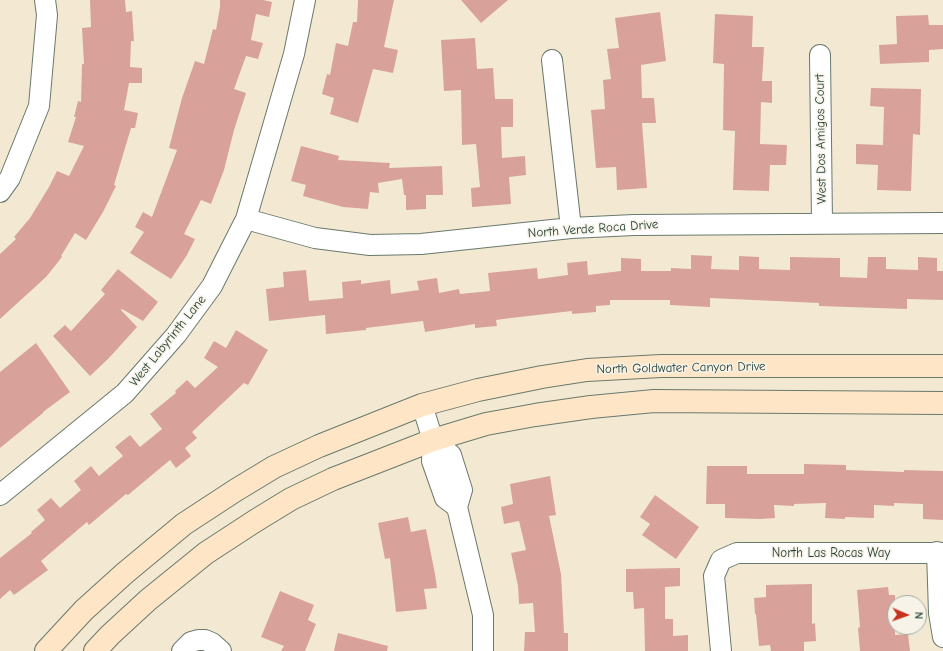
<!DOCTYPE html>
<html>
<head>
<meta charset="utf-8">
<style>
	body { margin:0 }
	#map { position:relative; width:943px; height:651px; overflow:hidden; background:#f3e9d3; font-family:"Comic Neue",sans-serif }
	canvas { display:block }
	.north { position:absolute; left:887px; top:595px; width:40px; height:40px; box-sizing:border-box; background:#f7f3e8; border:1px solid #a1aaa0; border-radius:50%; rotate:92deg; font-size:11px; font-weight:700; line-height:16px; text-align:center; color:#1f3d34 }
	.north::after { content:''; display:block; margin:auto; width:14px; height:18px; background:#c8321e; clip-path:polygon(50% 0,100% 100%,50% 72%,0 100%) }
</style>
</head>
<body>
<div id="map">
<canvas width="943" height="651"></canvas>
<div class="north">N</div>
</div>
<script>
const context = document.querySelector('canvas').getContext('2d');
context.lineJoin = 'round';
function fill(path, color) { context.fillStyle = color; context.fill(path, 'evenodd'); }
const shape = rows => new Path2D(rows.map(r => 'M' + r).join(''));
function stroke(path, color, width, dash) { context.strokeStyle = color; context.lineWidth = width; context.lineCap = dash ? 'butt' : 'round'; context.setLineDash(dash || []); context.stroke(path); }
function drawText(font, color, halo, rows, align = 'center') {
  context.font = font + ' "Comic Neue",sans-serif'; context.lineWidth = 3; context.setLineDash([]); context.textBaseline = 'middle'; context.strokeStyle = halo; context.fillStyle = color; for (const [text, x, y, turn = 0] of rows) {
    context.save(); context.translate(x, y); context.rotate((+turn || 0) * Math.PI / 180); context.textAlign = isNaN(turn) ? turn : align; if (halo) context.strokeText(text, 0, 0); context.fillText(text, 0, 0); context.restore();
  }
}
const building = shape([
	[90,0,125,0,126,12,132,11,134,41,131,41,130,67,142,68,142,83,129,83,124,110,138,113,135,128,131,128,114,185,116,186,103,212,86,240,75,233,61,256,62,257,46,277,0,319,0,254,16,239,14,237,30,218,49,187,57,171,69,176,84,146,68,142,76,117,74,117,78,101,81,102,82,64,84,64,82,28,91,27],
	[220,0,263,0,272,2,269,17,256,14,251,40,263,43,258,59,246,56,234,89,246,93,234,130,224,170,211,204,201,200,184,234,195,239,187,255,171,279,130,253,144,232,135,227,143,212,152,217,177,150,169,148,182,98,195,61,204,64,213,29,216,30,220,7],
	[358,0,394,0,384,47,398,50,393,73,373,69,358,123,330,114,334,98,322,94,327,74,330,75,336,43,348,46,353,22,357,22],
	[461,0,508,0,481,23],
	[660,12,666,61,641,65,642,98,654,98,656,123,642,123,647,188,617,190,616,167,596,168,591,110,605,109,603,80,611,79,607,49,619,48,615,18],
	[715,14,753,16,752,47,764,47,762,81,772,81,772,103,761,102,760,144,787,145,786,165,770,165,769,191,733,190,735,131,723,130,724,64,713,63],
	[928,15,929,25,943,25,943,49,929,50,929,62,880,64,879,45,897,44,896,16],
	[475,38,477,69,493,68,495,99,513,99,513,127,501,127,502,158,525,156,526,175,509,177,511,204,472,207,471,188,480,187,476,144,462,145,461,90,444,91,441,40],
	[871,88,921,89,920,135,913,134,911,191,877,190,878,165,856,164,856,144,883,145,884,107,870,106],
	[301,146,339,156,338,160,390,163,389,168,442,166,443,195,426,195,426,209,406,210,406,195,404,195,402,179,378,183,379,193,370,192,368,209,343,207,303,196,306,185,291,181],
	[691,255,712,256,711,269,739,270,739,256,759,257,759,269,790,270,790,257,840,258,840,277,867,278,868,257,886,257,886,269,918,270,918,257,937,258,937,271,943,271,943,300,907,299,907,309,819,306,819,303,710,298,710,307,670,305,670,300,610,300,610,305,596,306,596,312,572,314,572,311,511,318,496,320,497,326,475,328,475,324,425,332,423,321,366,328,366,330,326,334,325,315,269,321,266,289,284,287,283,272,306,270,309,301,343,298,342,282,361,280,361,284,390,280,391,294,419,290,417,281,437,278,439,293,459,289,460,294,490,291,488,273,537,268,538,279,568,275,567,263,587,261,588,275,621,271,621,258,641,259,641,271,671,271,671,268,691,269],
	[118,269,158,302,143,321,122,309,121,310,137,327,109,358,90,376,53,336,65,325,71,331,105,294,101,290],
	[236,330,268,350,248,385,244,383,192,432,197,438,185,448,191,456,176,468,170,460,128,495,126,494,89,525,87,522,41,561,48,570,14,595,10,590,0,599,0,558,32,533,31,532,45,520,37,510,51,498,60,508,81,490,74,481,91,466,99,476,123,456,115,447,130,435,140,447,162,429,150,414,176,393,175,391,187,380,195,388,218,367,204,358,214,341,226,348],
	[36,343,70,392,43,412,43,413,0,448,0,372],
	[804,464,846,465,846,470,904,472,904,470,943,471,943,520,923,519,923,504,894,503,894,506,874,505,874,518,845,517,845,519,825,518,826,503,794,504,794,506,774,505,775,518,760,519,725,518,725,504,706,504,707,466,747,466,747,474,804,474],
	[550,476,556,515,549,516,561,574,564,633,568,633,568,651,524,651,525,632,535,632,533,603,519,604,518,586,511,553,526,550,519,521,504,524,501,507,513,504,510,484],
	[655,495,699,527,676,559,642,535,650,524,640,517],
	[408,517,411,532,426,529,435,574,437,588,424,589,427,609,396,612,390,558,385,559,378,523],
	[680,568,680,586,665,587,665,619,673,619,673,636,688,635,688,651,645,651,644,608,634,609,633,592,626,592,626,569],
	[812,584,812,624,815,623,816,641,804,642,804,651,771,651,770,645,759,646,756,614,755,614,754,598,766,597,766,585],
	[888,587,889,595,895,595,895,635,908,634,910,651,860,651,858,628,860,627,857,590],
	[280,591,314,605,308,620,316,624,305,651,281,651,284,646,261,637],
	[338,633,388,646,387,651,334,651]
]);
const street = shape([
	[820,55,822,223],
	[552,60,571,228],
	[0,192,10,178,39,106,47,15,45,0],
	[246,219,315,238,370,245,421,244,571,228,634,225,943,223],
	[422,405,433,440,432,461,445,498,457,507],
	[433,440,451,455,462,490,457,507,483,615,483,651],
	[0,495,125,393,176,335,212,286,246,219,294,54,305,0],
	[937,552,939,613,943,637],
	[182,651,191,642,198,640,205,640,212,643,221,651],
	[721,651,714,576,721,560,737,553,943,553]
]);
const secondary = shape([
	[46,651,84,610,125,573,184,524,236,490,274,467,319,446,422,405,478,390,542,377,587,370,661,366,943,366],
	[95,651,110,635,148,600,206,553,255,521,291,499,333,479,433,440,486,424,535,415,591,407,654,401,943,403]
]);
const streetNames = [
	["West Dos Amigos Court",821,139,-91],
	["North Verde Roca Drive",593,229,-4],
	["West Labyrinth Lane",168,341,-51],
	["North Goldwater Canyon Drive",681,368,-1],
	["North Las Rocas Way",831,553]
];
fill(building, '#d8a29b');
stroke(street, '#69796c', 22);
stroke(secondary, '#69796c', 24);
stroke(street, '#fff', 20);
stroke(secondary, '#fde5c5', 22);
drawText('13px', '#1f3d34', '#f7f3e8', streetNames);
</script>
</body>
</html>
